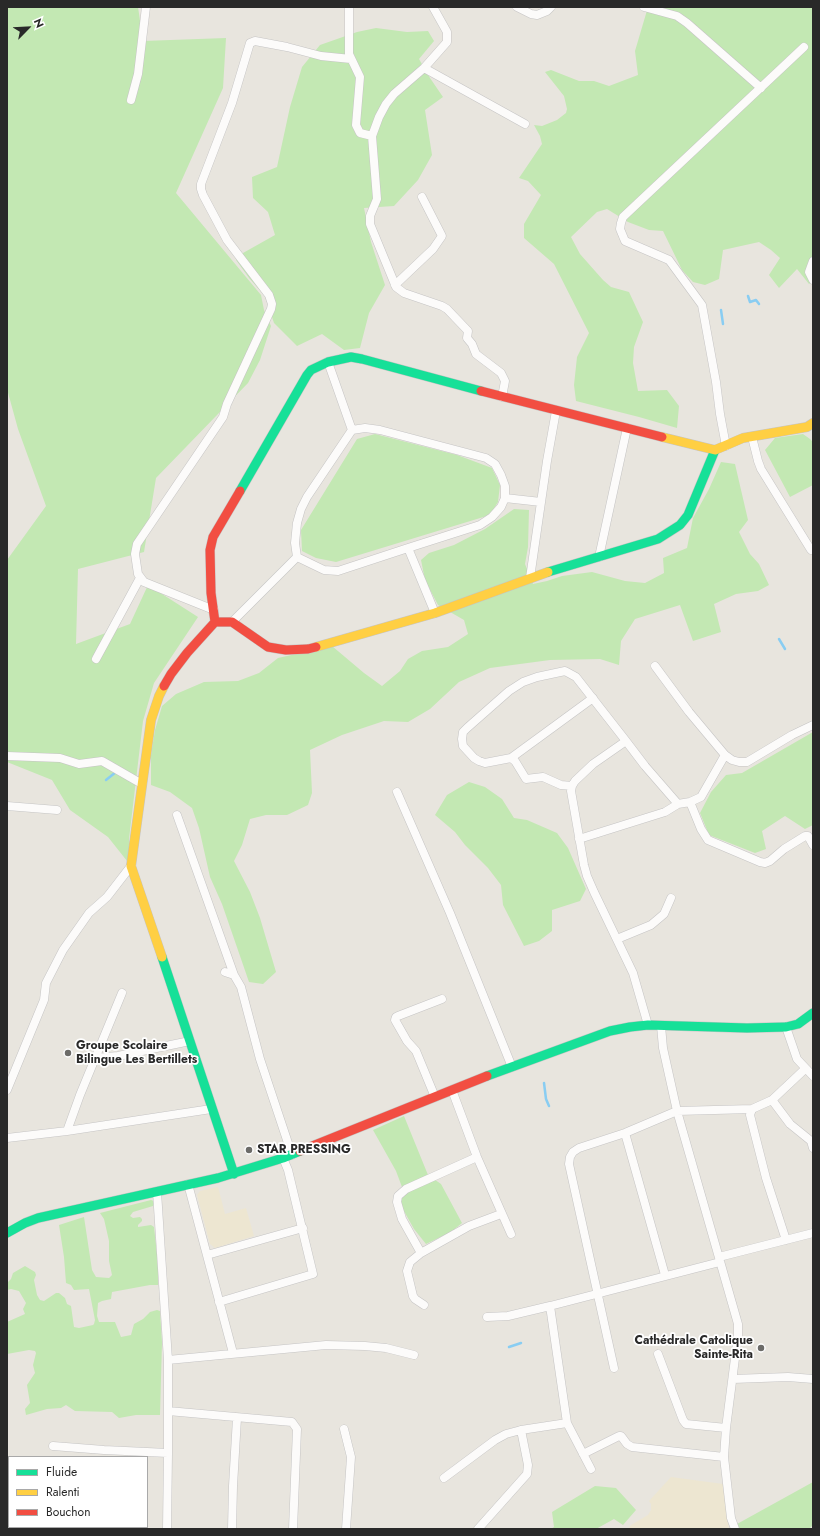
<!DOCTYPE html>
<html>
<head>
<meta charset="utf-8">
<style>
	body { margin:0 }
	#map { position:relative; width:820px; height:1536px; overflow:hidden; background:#e8e5de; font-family:Jost,sans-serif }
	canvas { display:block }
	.frame { position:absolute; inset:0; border:8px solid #292929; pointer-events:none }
	.legend { position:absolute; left:8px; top:1456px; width:140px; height:72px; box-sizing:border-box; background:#fff; border:1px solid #a9a9a9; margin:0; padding:5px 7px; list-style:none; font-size:12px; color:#292929 }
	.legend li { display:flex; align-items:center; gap:8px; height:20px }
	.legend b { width:20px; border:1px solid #a9a9a9 }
	.north { position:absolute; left:8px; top:8px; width:40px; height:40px; -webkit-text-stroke:3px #fff; paint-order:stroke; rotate:66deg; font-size:11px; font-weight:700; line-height:16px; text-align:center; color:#292929 }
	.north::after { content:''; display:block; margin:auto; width:14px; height:18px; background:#292929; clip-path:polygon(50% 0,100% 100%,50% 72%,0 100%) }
</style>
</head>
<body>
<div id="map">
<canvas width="820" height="1536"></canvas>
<div class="frame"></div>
<ul class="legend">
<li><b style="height:5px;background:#16e098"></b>Fluide</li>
<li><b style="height:5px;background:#ffcf43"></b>Ralenti</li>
<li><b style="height:5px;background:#f24e42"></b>Bouchon</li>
</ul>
<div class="north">N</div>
</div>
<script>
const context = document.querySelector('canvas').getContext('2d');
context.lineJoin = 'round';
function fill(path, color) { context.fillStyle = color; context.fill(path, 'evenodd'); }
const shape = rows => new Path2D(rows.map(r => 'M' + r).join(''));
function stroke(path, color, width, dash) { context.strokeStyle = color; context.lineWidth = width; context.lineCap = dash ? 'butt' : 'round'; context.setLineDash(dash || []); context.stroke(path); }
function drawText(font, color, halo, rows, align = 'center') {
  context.font = font + ' Jost,sans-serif'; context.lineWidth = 3.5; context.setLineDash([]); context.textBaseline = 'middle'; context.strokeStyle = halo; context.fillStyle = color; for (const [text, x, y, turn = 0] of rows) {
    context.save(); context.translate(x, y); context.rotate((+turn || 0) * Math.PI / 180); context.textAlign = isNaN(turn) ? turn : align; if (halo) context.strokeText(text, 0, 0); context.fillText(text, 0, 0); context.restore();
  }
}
const education = shape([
	[218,1187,225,1214,246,1208,254,1236,215,1248,210,1244,197,1195,200,1191],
	[671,1477,723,1484,729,1529,628,1529,631,1525,648,1515,651,1510,651,1504,649,1501]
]);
const green = shape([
	[7,7,138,7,143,41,226,38,223,88,176,193,261,295,264,310,271,326,260,360,248,383,156,478,144,552,78,569,76,644,130,624,148,585,198,617,154,683,143,721,129,839,131,866,108,837,70,810,52,780,7,762,7,560,46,506,18,429,7,389],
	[648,7,813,7,813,281,809,284,797,269,779,288,769,275,780,258,771,250,759,242,723,250,719,279,705,285,693,282,682,270,663,231,649,230,628,222,607,209,597,212,571,237,580,254,603,280,611,287,629,292,643,322,634,347,633,363,638,391,667,390,679,406,677,428,639,417,576,401,574,385,577,357,589,333,554,264,524,238,524,224,541,195,528,181,519,178,542,144,540,136,534,125,542,126,557,120,566,113,567,109,564,96,545,72,551,70,579,81,594,81,609,86,638,75,635,51],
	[376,28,407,32,428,31,434,41,419,59,430,78,443,97,425,110,432,155,418,180,394,206,364,208,371,242,385,285,369,313,360,348,344,350,322,334,297,346,274,323,265,296,249,278,236,260,243,253,275,235,268,212,253,198,252,177,277,167,290,107,302,67,320,45,357,32],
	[375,434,457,455,492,468,500,485,498,502,490,515,336,562,316,558,302,551,301,530,357,439],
	[803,434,810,439,813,442,813,485,790,497,765,450,775,438],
	[721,462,735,464,748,520,739,532,750,554,759,564,769,585,758,591,736,594,714,604,721,632,693,641,680,605,635,619,621,641,619,665,600,659,550,660,490,668,459,682,430,709,408,722,384,721,342,735,310,750,312,793,308,805,287,815,266,815,250,819,242,845,234,861,250,892,260,918,276,972,263,984,249,982,222,904,210,877,199,828,192,808,170,792,151,785,151,755,155,730,162,706,176,694,204,682,238,681,259,673,278,658,332,646,364,673,382,686,400,671,408,659,422,651,448,647,468,634,464,620,438,605,425,580,421,560,429,553,454,545,485,529,514,509,529,510,528,547,525,564,533,584,547,581,562,576,592,572,625,581,645,583,664,573,663,558,687,548,693,518,709,489],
	[813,732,813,825,805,829,785,816,762,831,766,849,755,853,709,835,700,813,711,792,726,775,742,773],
	[469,782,485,787,502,799,514,818,527,820,557,833,568,848,586,889,580,901,552,910,552,931,539,941,524,946,503,905,501,885,488,868,465,845,455,832,435,815,447,795],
	[404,1116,428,1175,441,1184,462,1223,451,1232,426,1244,414,1229,395,1195,402,1187,396,1171,373,1130],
	[151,1200,154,1201,154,1204,153,1206,133,1212,130,1216,133,1218,140,1217,142,1219,142,1221,138,1225,138,1227,151,1225,154,1227,158,1263,158,1285,150,1285,112,1292,111,1299,102,1301,98,1303,97,1316,99,1322,115,1322,121,1337,131,1335,134,1324,143,1319,150,1312,157,1310,160,1311,162,1342,160,1415,136,1415,119,1418,112,1412,75,1411,66,1405,61,1408,47,1409,26,1415,25,1409,30,1403,27,1385,35,1373,33,1365,36,1353,35,1351,29,1350,7,1354,7,1322,25,1314,23,1309,26,1303,19,1291,11,1289,7,1290,7,1283,11,1279,13,1273,25,1266,35,1272,36,1275,34,1280,37,1295,40,1300,44,1301,56,1293,59,1293,65,1298,67,1304,71,1306,74,1327,79,1328,93,1325,94,1324,95,1320,89,1289,74,1290,71,1285,66,1283,64,1257,59,1225,84,1217,92,1270,96,1277,109,1278,112,1275,109,1261,109,1241,104,1219,100,1213],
	[813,1482,813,1525,809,1529,740,1529,737,1524],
	[595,1486,616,1488,636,1510,623,1525,614,1519,596,1529,551,1529,554,1527,552,1512]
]);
const stream = shape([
	[748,296,750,302,756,300,759,304],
	[721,310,723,324],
	[779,639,785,649],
	[106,780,116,772],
	[544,1083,546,1099,549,1106],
	[509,1347,521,1343]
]);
const street = shape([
	[349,7,349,54,360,77,356,125,360,133,372,136],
	[433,7,447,32,447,42,424,68,394,94,386,104,379,117,372,136,377,199,370,216,370,224,396,287,404,293,442,306,447,309,468,331,467,338,472,344,476,354,501,373,505,381,502,397],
	[517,7,531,14,537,15,547,11,551,7],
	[644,7,677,16,687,23,761,88],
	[424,68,525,124],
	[131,100,138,74,146,7],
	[813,261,809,272,813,280],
	[395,285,433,249,442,236,422,197],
	[328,362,352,430],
	[752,437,758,461,761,469,811,550],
	[726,446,720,414,716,382,702,305,669,260,625,241,620,229,621,223,623,217,804,47],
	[505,498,541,502],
	[408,548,480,525,492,517,501,507,505,498,505,486,501,475,495,464,486,458,380,430,365,428,352,430,307,497,301,509,297,523,295,543,297,557,324,570,338,571,408,548,435,613],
	[599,557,627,428],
	[530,578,547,461,556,411],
	[214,610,144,582,138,574,135,554,137,544,223,417,227,404,271,309,272,304,269,295,227,240,203,195,201,189,201,184,232,103,250,43,255,41,287,47,321,56,351,59],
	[232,622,297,557],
	[96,659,140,578],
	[655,666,689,712,725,755,732,760,739,762,747,762,792,735,813,725],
	[593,698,511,758,485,763,479,761,474,758,463,746,462,739,463,732,467,728,509,691,523,682,537,677,565,671,576,677,626,741,645,766,678,804,690,802,701,797,725,755],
	[626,741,593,764,575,781,572,786,571,791,584,865,587,876,594,892,633,973,648,1025],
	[7,756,60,758,79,764,102,761,142,784],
	[511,758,515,761,526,779,543,777,561,785,572,786],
	[397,792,450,913,512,1067],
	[690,802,701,829,708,840,760,862,765,863,770,861,784,849,805,836,808,836,813,845],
	[7,806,57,810],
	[177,815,234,975],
	[579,839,665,812,678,804],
	[617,939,651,925,664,914,671,898],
	[225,972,234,975,241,987,260,1059,292,1155],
	[661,1026,663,1048,677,1111,738,1324,738,1335,726,1428,724,1457,731,1518,735,1529],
	[786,1027,797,1059,813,1076],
	[96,1058,118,1056,190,1041],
	[7,1090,44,1000,46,983,63,950,89,913,107,897,131,866],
	[452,1090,477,1157,511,1234],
	[435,1097,416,1051,407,1041,395,1020,396,1017,398,1016,442,999],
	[772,1100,790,1124,811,1141,813,1148],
	[67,1131,80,1095,122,993],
	[625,1133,665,1275],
	[7,1138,67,1131,211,1109],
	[188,1184,233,1353],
	[157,1192,168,1360,168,1453,167,1529],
	[786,1240,766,1178,750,1115,752,1109,772,1100,805,1069],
	[421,1253,402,1219,397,1202,398,1196,406,1189,477,1157],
	[207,1255,303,1228],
	[719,1257,813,1233],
	[219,1302,313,1274,288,1170,283,1158],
	[424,1305,415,1299,413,1296,407,1271,410,1262,421,1253,469,1226,501,1214],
	[487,1317,508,1316,550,1306],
	[658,1354,683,1420,686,1424,726,1428],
	[168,1360,326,1345,365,1346,386,1348,414,1355],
	[614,1368,569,1164,570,1157,573,1152,579,1148,625,1133,677,1111,752,1109],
	[733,1379,788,1377,813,1379],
	[168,1411,292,1422,297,1429,293,1529],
	[567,1423,591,1469],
	[344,1429,351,1457,346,1529],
	[53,1446,104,1450,168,1453],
	[583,1454,619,1436,621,1436,627,1444,632,1447,724,1457],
	[444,1478,495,1440,506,1434,521,1430,567,1423,550,1306,720,1262],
	[32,1529,32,1527],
	[98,1529,98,1527],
	[232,1529,233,1486,237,1418],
	[478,1529,527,1474,528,1465,521,1430]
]);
const fast = shape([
	[240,491,307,375,311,370,328,362,351,357,362,359,481,391],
	[548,572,658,539,680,525,688,515,715,450],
	[162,957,234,1174],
	[487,1076,610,1031,630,1027,648,1025,747,1028,786,1027,798,1024,813,1013],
	[7,1233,25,1223,38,1218,218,1178,283,1158,300,1151]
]);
const slow = shape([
	[662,437,715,450,743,438,807,427,813,423],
	[316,647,435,613,548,572],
	[162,957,131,866,151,720,159,696,164,686]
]);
const jam = shape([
	[481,391,662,437],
	[215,622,211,593,210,550,213,537,240,491],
	[164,686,171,674,187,653,215,622,232,622,268,647,286,650,308,649,316,647],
	[300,1151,487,1076]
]);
const markers = [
	[68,1053,4,"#6c6b68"],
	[249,1150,4,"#6c6b68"],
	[761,1348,4,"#6c6b68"]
];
const poiNames = [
	["Groupe Scolaire",76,1046],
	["Bilingue Les Bertillets",76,1060],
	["STAR PRESSING",257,1150],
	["Cathédrale Catolique",753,1341,"right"],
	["Sainte-Rita",753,1355,"right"]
];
fill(education, '#ede6d1');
fill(green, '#c3e8b3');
stroke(stream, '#89cdf2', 2.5);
stroke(street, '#c5c4c4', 9);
stroke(fast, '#c5c4c4', 10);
stroke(slow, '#c5c4c4', 10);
stroke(jam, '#c5c4c4', 10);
stroke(street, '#fcfbfa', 8);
stroke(fast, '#16e098', 9);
stroke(slow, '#ffcf43', 9);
stroke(jam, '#f24e42', 9);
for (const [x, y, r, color] of markers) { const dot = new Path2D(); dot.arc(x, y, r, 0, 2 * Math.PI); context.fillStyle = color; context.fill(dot); stroke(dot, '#fff', 1.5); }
drawText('bold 12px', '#292929', '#fff', poiNames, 'left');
</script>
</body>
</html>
